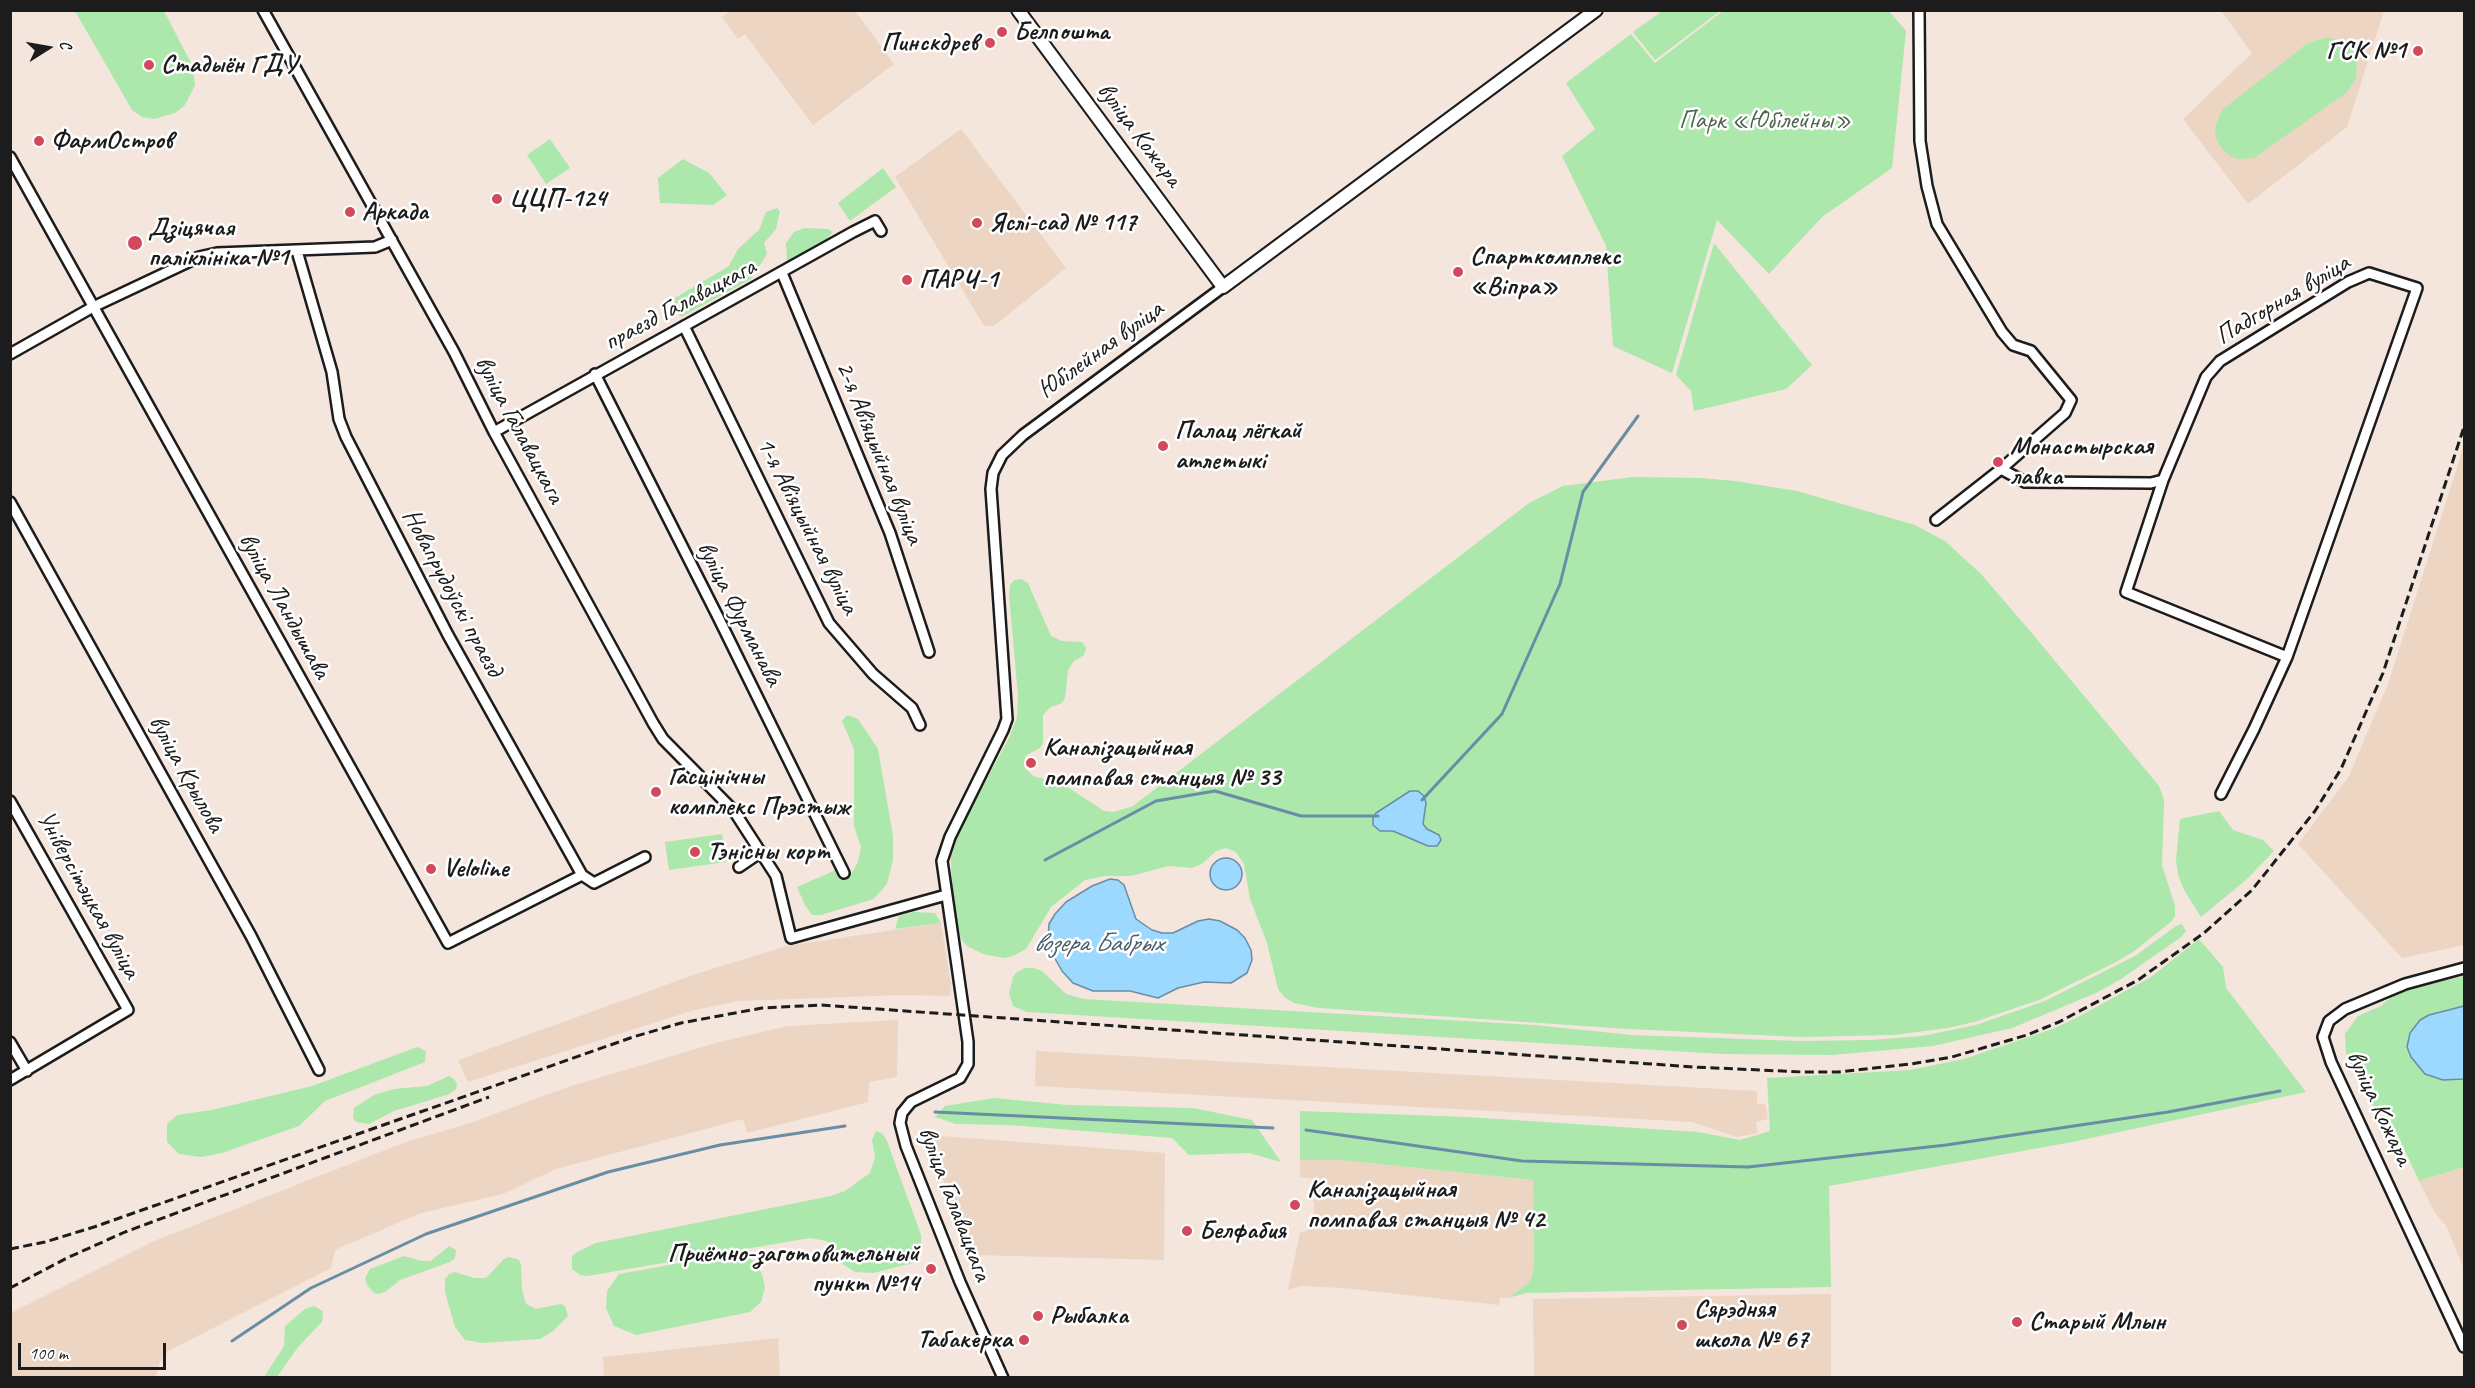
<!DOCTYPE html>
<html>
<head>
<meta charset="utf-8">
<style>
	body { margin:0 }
	#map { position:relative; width:2475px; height:1388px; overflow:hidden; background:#f4e6dc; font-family:Caveat,sans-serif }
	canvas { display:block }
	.frame { position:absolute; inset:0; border:12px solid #1c1c1c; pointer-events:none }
	.north { position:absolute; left:18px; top:18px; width:60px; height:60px; -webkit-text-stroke:4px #fff; paint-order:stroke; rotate:79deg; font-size:16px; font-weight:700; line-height:24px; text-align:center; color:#1c1c1c }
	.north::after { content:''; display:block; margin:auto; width:21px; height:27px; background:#1c1c1c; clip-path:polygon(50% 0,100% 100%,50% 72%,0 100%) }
	.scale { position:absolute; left:18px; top:1343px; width:148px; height:27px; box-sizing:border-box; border:3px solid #1c1c1c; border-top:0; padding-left:8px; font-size:18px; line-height:21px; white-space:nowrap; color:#1c1c1c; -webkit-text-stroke:4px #fff; paint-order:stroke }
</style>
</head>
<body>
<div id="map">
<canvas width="2475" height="1388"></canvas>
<div class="frame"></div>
<div class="north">С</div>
<div class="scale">100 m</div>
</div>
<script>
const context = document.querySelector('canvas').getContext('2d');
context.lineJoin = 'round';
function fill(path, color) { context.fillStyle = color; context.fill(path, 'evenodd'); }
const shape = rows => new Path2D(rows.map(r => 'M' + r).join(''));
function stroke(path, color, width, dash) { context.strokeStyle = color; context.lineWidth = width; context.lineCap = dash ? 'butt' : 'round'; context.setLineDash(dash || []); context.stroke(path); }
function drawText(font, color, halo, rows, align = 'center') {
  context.font = font + ' Caveat,sans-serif'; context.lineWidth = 5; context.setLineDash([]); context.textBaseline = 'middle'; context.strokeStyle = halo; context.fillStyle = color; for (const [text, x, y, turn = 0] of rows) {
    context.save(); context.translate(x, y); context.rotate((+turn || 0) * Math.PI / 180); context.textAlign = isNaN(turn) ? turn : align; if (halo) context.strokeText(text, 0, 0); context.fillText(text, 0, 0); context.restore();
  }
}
const built = shape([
	[731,11,855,11,894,64,813,125,745,34,738,39,722,17],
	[2221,11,2384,11,2347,127,2248,204,2183,119,2252,53],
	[961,129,1066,268,994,326,984,326,895,177],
	[2464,445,2464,945,2402,958,2298,844,2348,778,2388,684],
	[941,923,951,984,950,996,901,995,738,1001,691,1011,468,1082,458,1060,699,973,787,946],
	[898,1020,897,1077,869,1082,868,1102,747,1133,743,1119,556,1169,503,1194,421,1213,335,1250,331,1268,168,1351,159,1364,156,1377,11,1377,11,1313,154,1241,403,1143,473,1122,568,1087,716,1043,787,1026],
	[1036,1051,1757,1091,1757,1105,1765,1103,1768,1119,1756,1122,1758,1133,1737,1137,1692,1122,1035,1086],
	[928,1135,1165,1153,1164,1260,973,1255,929,1145],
	[1300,1160,1340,1160,1533,1180,1534,1259,1532,1278,1526,1285,1508,1298,1500,1298,1499,1305,1343,1288,1301,1286,1288,1290,1300,1232,1307,1231,1314,1225,1313,1179,1300,1177],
	[2464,1167,2464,1269,2446,1226,2435,1213,2419,1181],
	[1831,1294,1831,1377,1534,1377,1533,1299],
	[778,1338,780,1377,604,1377,603,1357]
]);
const green = shape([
	[75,11,164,11,193,67,195,85,185,105,175,113,154,119,142,117,132,110],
	[1662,11,1662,10,1720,11,1655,60,1633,32],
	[1723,11,1889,11,1906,31,1892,168,1822,217,1769,274,1717,220,1672,373,1613,346,1606,246,1562,156,1595,129,1566,83,1631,34,1655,63],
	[2328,37,2346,44,2353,53,2357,63,2356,79,2346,93,2254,158,2240,159,2232,157,2222,149,2216,138,2215,127,2222,110,2308,43],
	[550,139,570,168,546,184,527,155],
	[683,159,709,173,727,195,713,205,660,203,658,178],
	[883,168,896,187,850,221,838,203],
	[777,208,780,211,776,229,764,243,767,254,751,279,681,317,674,308,675,298,729,266,738,249,759,230,766,212],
	[805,228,828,229,833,232,823,243,787,262,786,243,794,232],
	[1714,243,1812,365,1786,389,1694,411,1691,391,1676,375],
	[1633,477,1701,478,1735,481,1797,491,1915,525,1945,541,1981,574,2030,631,2159,786,2164,800,2162,865,2175,906,2175,916,2172,921,2133,952,2114,963,2039,1000,1974,1022,1948,1028,1893,1035,1800,1037,1629,1029,1318,1008,1294,1003,1284,997,1278,989,1267,943,1250,899,1244,864,1236,852,1226,848,1216,851,1202,864,1192,868,1169,866,1131,876,1105,876,1085,880,1051,907,1026,949,1013,956,1004,958,983,954,967,946,961,939,952,899,951,858,960,829,1010,736,1017,717,1018,696,1009,595,1010,585,1014,580,1021,579,1028,583,1051,636,1062,641,1082,642,1086,648,1084,655,1074,661,1068,670,1065,698,1062,703,1051,707,1043,715,1043,743,1040,748,1025,756,1024,767,1033,776,1063,784,1104,811,1114,812,1133,806,1529,503,1563,486],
	[847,715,858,719,878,749,893,836,893,860,887,884,874,899,821,915,812,915,805,905,797,887,836,870,841,877,851,874,858,862,861,847,854,826,854,749,842,721],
	[2219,811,2233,830,2263,840,2274,851,2247,879,2201,917,2184,890,2178,875,2176,860,2180,819],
	[722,834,726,862,669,870,665,842],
	[914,912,935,913,941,923,895,929,899,916],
	[2182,924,2186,931,2181,937,2121,979,2096,993,2012,1028,1933,1046,1832,1055,1722,1054,1027,1012,1013,1006,1009,994,1013,977,1017,972,1025,968,1034,968,1042,971,1066,994,1084,999,1534,1025,1632,1035,1800,1041,1871,1040,1922,1036,1976,1025,2045,1001,2135,956,2176,926],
	[2199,939,2223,967,2226,988,2306,1092,2072,1142,1829,1186,1831,1287,1526,1293,1508,1298,1526,1285,1532,1278,1534,1259,1533,1180,1340,1160,1300,1160,1300,1111,1467,1117,1698,1132,1740,1140,1770,1131,1767,1078,1910,1070,1964,1059,2055,1028,2078,1017,2151,977],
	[2464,976,2464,1167,2419,1181,2391,1121,2370,1103,2346,1053,2345,1034,2358,1016,2381,1006,2397,992],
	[417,1047,426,1051,425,1062,325,1101,299,1126,222,1153,201,1157,179,1154,167,1142,167,1124,177,1115,212,1110,312,1086],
	[449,1076,454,1079,457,1084,456,1089,450,1094,394,1111,369,1124,356,1122,353,1118,354,1108,374,1095,394,1089,427,1086],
	[994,1098,1068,1105,1193,1108,1252,1120,1281,1162,1249,1153,1189,1155,1172,1138,1009,1125,956,1124,935,1117,945,1106],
	[876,1131,883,1134,887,1141,921,1235,921,1251,913,1263,873,1273,855,1272,841,1263,832,1246,826,1241,810,1238,587,1276,580,1275,572,1269,572,1256,577,1252,596,1243,831,1196,845,1191,870,1173,875,1157,872,1140],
	[449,1246,456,1250,455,1258,450,1262,400,1280,385,1292,379,1294,374,1293,367,1285,365,1278,370,1269,404,1256,421,1261,431,1261],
	[741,1252,755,1262,762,1274,765,1287,761,1302,750,1312,636,1335,614,1326,606,1308,607,1291,619,1274],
	[509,1257,519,1260,521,1265,522,1290,526,1304,536,1309,560,1304,565,1306,568,1316,553,1331,540,1339,482,1343,465,1340,455,1327,445,1292,445,1279,449,1274,455,1272,474,1278,486,1278,504,1259],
	[314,1306,323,1311,322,1322,298,1347,277,1377,264,1377,284,1346,285,1326,305,1309]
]);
const water = shape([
	[1410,791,1418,791,1424,796,1426,803,1423,824,1427,829,1439,835,1441,840,1437,846,1428,846,1393,831,1380,831,1373,825,1373,818,1376,813,1410,791],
	'1210 874a16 16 0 1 1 32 0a16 16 0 1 1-32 0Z',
	[1110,879,1118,880,1124,885,1136,919,1152,930,1162,933,1173,933,1198,921,1209,919,1220,921,1237,930,1245,938,1251,950,1252,960,1247,973,1231,983,1204,982,1178,988,1158,998,1130,991,1093,991,1073,983,1062,971,1053,955,1048,938,1049,924,1055,914,1066,902,1092,886,1110,879],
	[2464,1006,2464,1079,2443,1080,2425,1074,2411,1057,2407,1047,2410,1033,2420,1020,2429,1015,2464,1006]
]);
const stream = shape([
	[1422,800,1502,714,1560,584,1583,492,1638,416],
	[1045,860,1156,801,1215,791,1301,816,1378,816],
	[935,1112,1273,1128],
	[1306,1130,1522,1161,1748,1167,1946,1145,2168,1112,2280,1091],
	[232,1341,311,1288,426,1234,608,1172,720,1145,845,1126]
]);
const minor = shape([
	[263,10,454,352,494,432,653,723,663,739,734,811,776,876,791,938,946,895],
	[1919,10,1920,141,1927,186,1937,224,2002,332,2013,345,2031,351,2071,400,2065,413,2001,469],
	[10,157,448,943,582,875],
	[297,251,332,372,339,419,346,437,448,635,582,875,594,883,645,857],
	[782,273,890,533,929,652],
	[684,326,829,623,873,674,912,708,920,725],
	[10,354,93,307,199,257,217,253,375,247,392,240],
	[595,374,718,617,844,873],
	[494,432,853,232,875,221,881,231],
	[2163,480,2126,592,2287,657],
	[10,502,251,936,319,1070],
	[1936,520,2001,469,2025,482,2151,483,2163,480,2206,377,2220,361,2348,282,2369,273,2417,288,2287,657,2254,729,2221,794],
	[10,801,128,1010,10,1080],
	[739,867,761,852],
	[2464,968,2405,984,2345,1009,2329,1021,2323,1037,2331,1062,2464,1347],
	[10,1042,27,1071],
	[1003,1378,960,1282,906,1146,900,1123,902,1113,911,1102,960,1078,968,1064,968,1042,942,861,950,837,1003,730,1007,719,991,489,993,473,1002,455,1023,435,1223,287]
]);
const major = shape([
	[1018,10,1223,287,1596,10]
]);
const rail = shape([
	[10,1249,45,1242,94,1227,633,1037,681,1023,762,1008,821,1005,1694,1067,1803,1072,1838,1072,1911,1064,1952,1057,2027,1035,2059,1022,2138,980,2204,933,2252,890,2315,811,2341,769,2383,673,2464,427],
	[10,1288,67,1258,125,1232,489,1097]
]);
const markers = [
	[1002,32,6,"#d1495b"],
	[990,43,6,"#d1495b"],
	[2418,51,6,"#d1495b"],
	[149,65,6,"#d1495b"],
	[39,141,6,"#d1495b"],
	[497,199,6,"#d1495b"],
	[350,212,6,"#d1495b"],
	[977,223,6,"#d1495b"],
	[135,243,8,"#d1495b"],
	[1458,272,6,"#d1495b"],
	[907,280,6,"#d1495b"],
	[1163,446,6,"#d1495b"],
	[1998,462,6,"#d1495b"],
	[1031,763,6,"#d1495b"],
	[656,792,6,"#d1495b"],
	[695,852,6,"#d1495b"],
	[431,869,6,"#d1495b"],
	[1295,1205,6,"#d1495b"],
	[1187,1231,6,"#d1495b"],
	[931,1269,6,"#d1495b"],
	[1038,1316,6,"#d1495b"],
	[2017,1322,6,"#d1495b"],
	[1682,1325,6,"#d1495b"],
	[1024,1340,6,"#d1495b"]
];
const poiNames = [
	["Белпошта",1014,32],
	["Пинскдрев",978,43,"right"],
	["ГСК №1",2406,51,"right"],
	["Стадыён ГДУ",161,65],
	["ФармОстров",51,141],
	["ЦЦП-124",509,199],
	["Аркада",362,212],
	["Яслі-сад № 117",989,223],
	["Дзіцячая",148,228],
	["паліклініка №1",148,258],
	["Спарткомплекс",1470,257],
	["«Віпра»",1470,287],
	["ПАРЧ-1",919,280],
	["Палац лёгкай",1175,431],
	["атлетыкі",1175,461],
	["Монастырская",2010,447],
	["лавка",2010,477],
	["Каналізацыйная",1043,748],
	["помпавая станцыя № 33",1043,778],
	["Гасцінічны",668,777],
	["комплекс Прэстыж",668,807],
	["Тэнісны корт",707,852],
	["Veloline",443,869],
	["Каналізацыйная",1307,1190],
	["помпавая станцыя № 42",1307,1220],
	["Белфабия",1199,1231],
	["Приёмно-заготовительный",919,1254,"right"],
	["пункт №14",919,1284,"right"],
	["Сярэдняя",1694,1310],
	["школа № 67",1694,1340],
	["Рыбалка",1050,1316],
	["Старый Млын",2029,1322],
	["Табакерка",1012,1340,"right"]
];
const parkNames = [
	["Парк «Юбілейны»",1765,121]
];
const streetNames = [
	["вуліца Кожара",1139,135,53],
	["Падгорная вуліца",2283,300,-31],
	["праезд Галавацкага",680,305,-28],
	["Юбілейная вуліца",1101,350,-36],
	["вуліца Галавацкага",519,430,62],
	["2-я Авіяцыйная вуліца",879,453,68],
	["1-я Авіяцыйная вуліца",807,526,63],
	["Новапрудоўскі праезд",452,593,62],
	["вуліца Ландышава",284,606,61],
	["вуліца Фурманава",739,614,63],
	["вуліца Крылова",186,774,61],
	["Універсітэцкая вуліца",88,895,61],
	["вуліца Кожара",2379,1108,65],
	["вуліца Галавацкага",954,1204,69]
];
const waterNames = [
	["возера Бабрых",1098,944]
];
fill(built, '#ecd5c3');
fill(green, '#ace7ac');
fill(water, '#9dd9fe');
stroke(water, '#698da4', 1.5);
stroke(stream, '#698da4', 3);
stroke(minor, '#1c1c1c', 14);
stroke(major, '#1c1c1c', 16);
stroke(minor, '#fff', 9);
stroke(major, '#fff', 12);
stroke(rail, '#1c1c1c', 3, [9, 4.5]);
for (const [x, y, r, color] of markers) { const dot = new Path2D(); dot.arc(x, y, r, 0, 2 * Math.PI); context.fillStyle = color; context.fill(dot); stroke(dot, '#fff', 2); }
drawText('bold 26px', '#1c1c1c', '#fff', poiNames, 'left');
drawText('26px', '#4e634e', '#fff', parkNames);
drawText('26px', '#1c1c1c', '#fff', streetNames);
drawText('italic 27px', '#495e6b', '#fff', waterNames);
</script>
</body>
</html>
